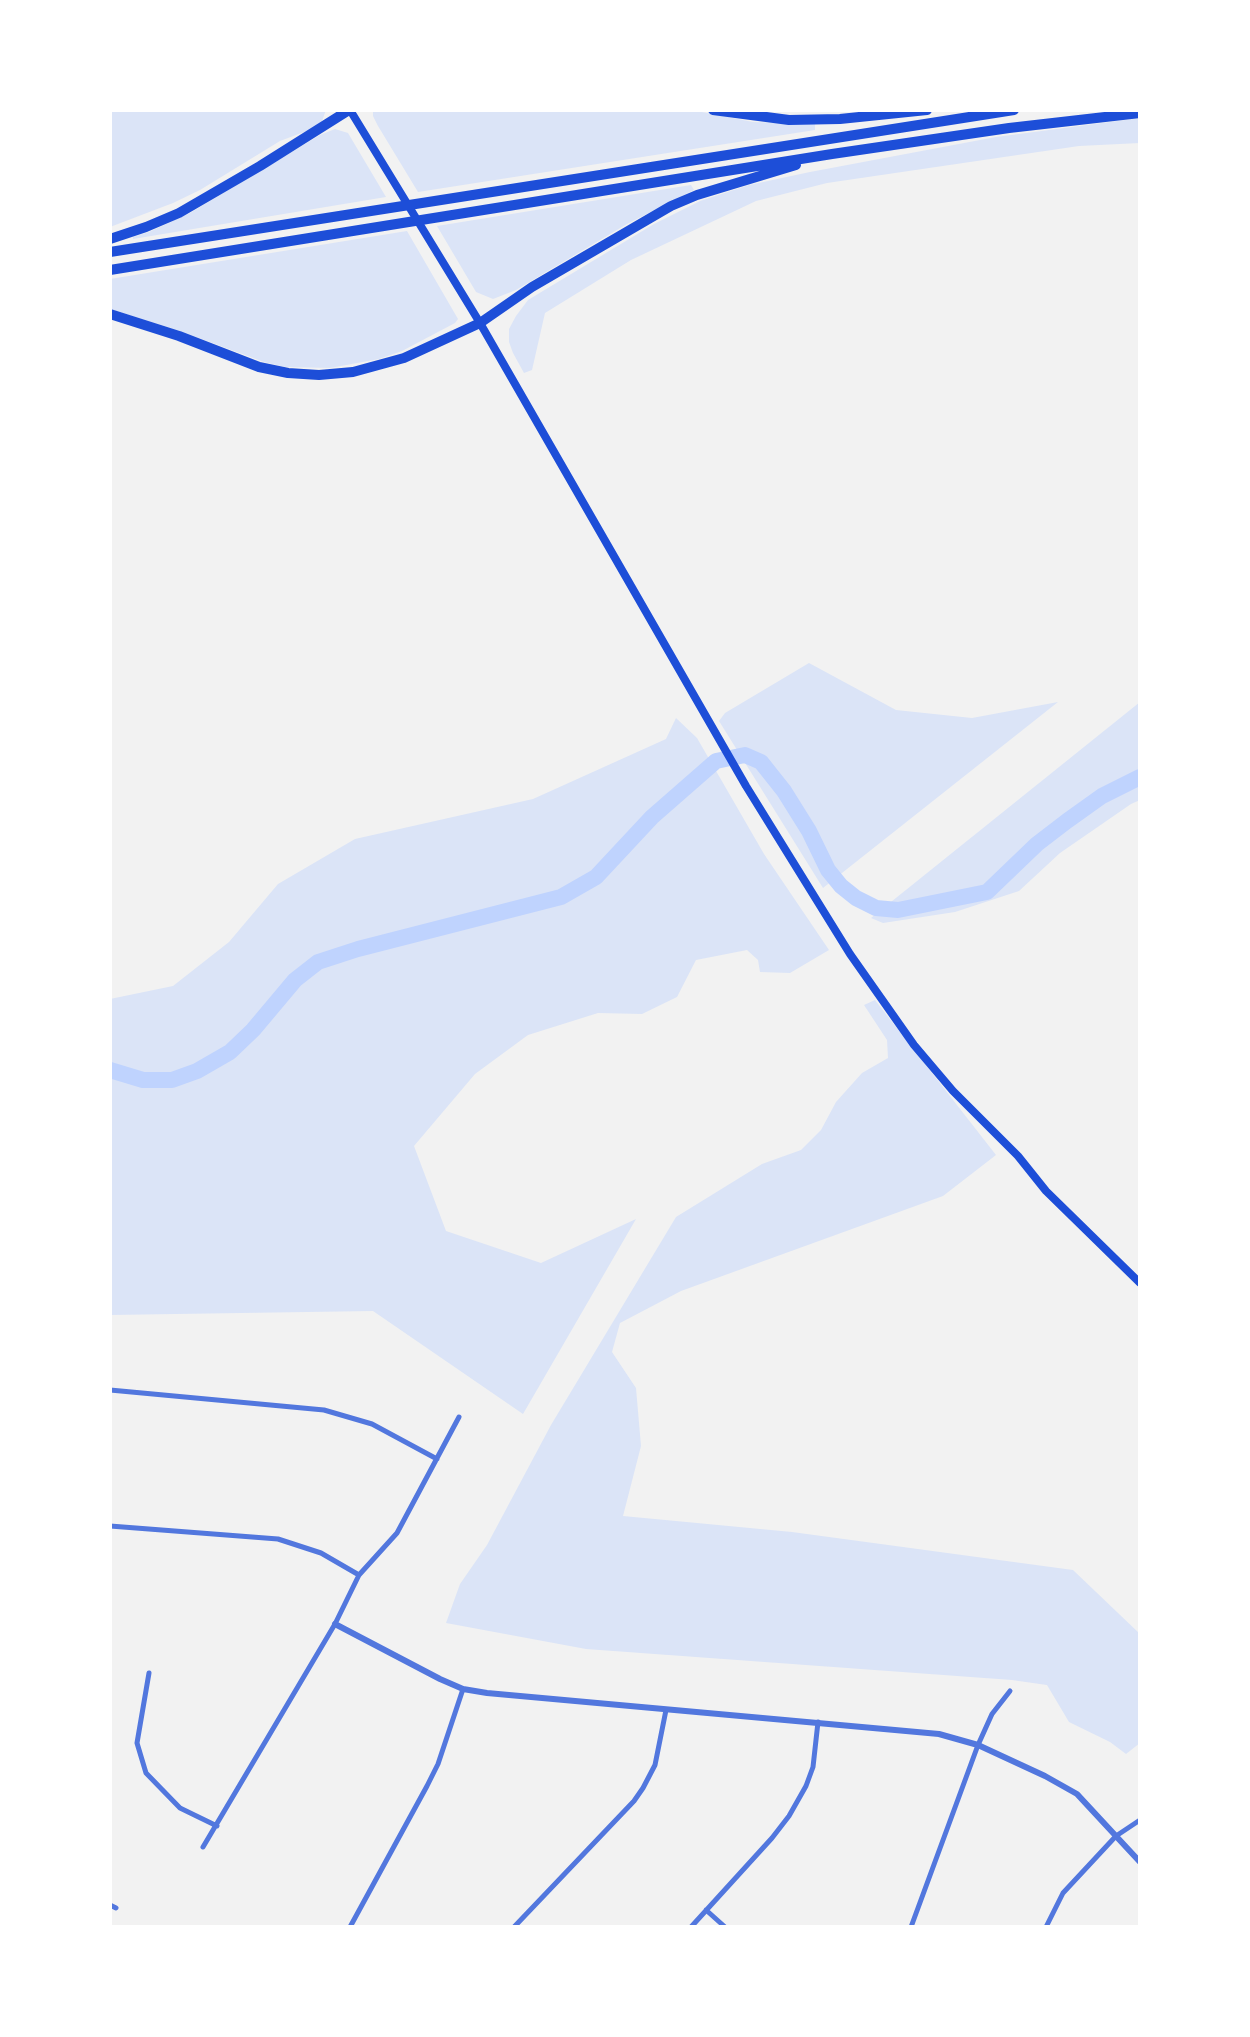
<!DOCTYPE html>
<html>
<head>
<meta charset="utf-8">
<style>
	body { margin:0 }
	#map { position:relative; width:1250px; height:2037px; overflow:hidden; background:#f2f2f2; font-family:"Titillium Web",sans-serif }
	canvas { display:block }
	.frame { position:absolute; inset:0; border:112px solid #fff; pointer-events:none }
</style>
</head>
<body>
<div id="map">
<canvas width="1250" height="2037"></canvas>
<div class="frame"></div>
</div>
<script>
const context = document.querySelector('canvas').getContext('2d');
context.lineJoin = 'round';
function fill(path, color) { context.fillStyle = color; context.fill(path, 'evenodd'); }
const shape = rows => new Path2D(rows.map(r => 'M' + r).join(''));
function stroke(path, color, width, dash) { context.strokeStyle = color; context.lineWidth = width; context.lineCap = dash ? 'butt' : 'round'; context.setLineDash(dash || []); context.stroke(path); }
const green = shape([
	[110,110,326,110,322,121,312,129,280,141,200,190,173,203,110,227],
	[373,110,692,110,753,122,815,124,815,130,418,192,378,126,373,116],
	[1140,118,1140,143,1079,146,827,183,756,201,631,260,545,313,532,370,524,373,513,353,509,342,509,329,516,316,528,300,654,224,700,201,749,185,810,172,996,137],
	[335,129,348,133,386,197,133,239,133,237,149,232,190,213,320,135],
	[691,185,694,190,627,224,516,290,493,299,476,292,437,226],
	[407,231,458,319,455,323,402,351,379,359,330,368,285,367,264,362,177,330,110,309,110,279],
	[809,663,896,710,972,718,1058,702,823,888,719,721,725,713],
	[1140,702,1140,800,1131,804,1060,853,1019,891,955,912,883,923,871,918],
	[676,718,697,738,764,854,829,950,790,973,760,972,758,960,747,950,696,960,677,997,642,1014,598,1013,528,1035,475,1074,414,1146,446,1231,541,1263,636,1219,523,1414,373,1311,110,1315,110,999,173,986,229,942,278,884,355,839,533,799,666,739],
	[875,1000,996,1155,943,1196,681,1291,620,1323,612,1352,636,1388,641,1446,623,1516,792,1532,1073,1570,1140,1634,1140,1743,1126,1754,1110,1742,1069,1722,1047,1685,1012,1680,586,1649,446,1623,460,1584,487,1545,551,1425,676,1217,762,1164,801,1150,821,1130,836,1102,862,1073,888,1058,887,1040,864,1005]
]);
const river = shape([
	[110,1070,143,1080,172,1080,197,1071,230,1052,253,1030,295,980,318,962,358,949,561,897,596,877,652,817,716,761,745,755,761,762,784,791,809,831,828,870,841,886,856,898,876,908,898,910,987,892,1037,844,1067,821,1102,796,1140,777]
]);
const minor = shape([
	[110,1390,324,1410,372,1424,437,1459],
	[110,1526,278,1539,321,1553,359,1575],
	[149,1673,137,1743,146,1773,180,1808,217,1826],
	[203,1847,335,1624,359,1575,397,1533,459,1417],
	[110,1905,116,1908],
	[706,1910,725,1927],
	[350,1927,427,1786,438,1764,463,1689],
	[514,1927,634,1801,643,1788,655,1765,666,1710],
	[691,1927,772,1838,789,1816,806,1786,813,1767,818,1722],
	[911,1927,978,1745,992,1714,1010,1691],
	[1046,1927,1063,1893,1116,1836,1140,1820]
]);
const tertiary = shape([
	[335,1624,440,1679,463,1689,487,1693,939,1734,978,1745,1045,1776,1077,1794,1140,1862]
]);
const primary = shape([
	[350,110,480,323,746,786,850,954,914,1045,953,1091,1018,1156,1046,1191,1140,1283]
]);
const motorway = shape([
	[713,110,789,120,840,119,927,110],
	[110,239,146,227,179,213,260,166,349,110],
	[110,252,1014,110],
	[110,270,832,154,1009,128,1140,113],
	[110,314,179,336,259,367,288,373,319,375,353,372,404,358,480,323,532,287,671,206,697,195,796,165]
]);
fill(green, '#dbe4f7');
stroke(river, '#bfd3fe', 16);
stroke(minor, '#5277de', 5);
stroke(tertiary, '#5277de', 6);
stroke(primary, '#1d4ed8', 8);
stroke(motorway, '#1d4ed8', 10);
</script>
</body>
</html>
